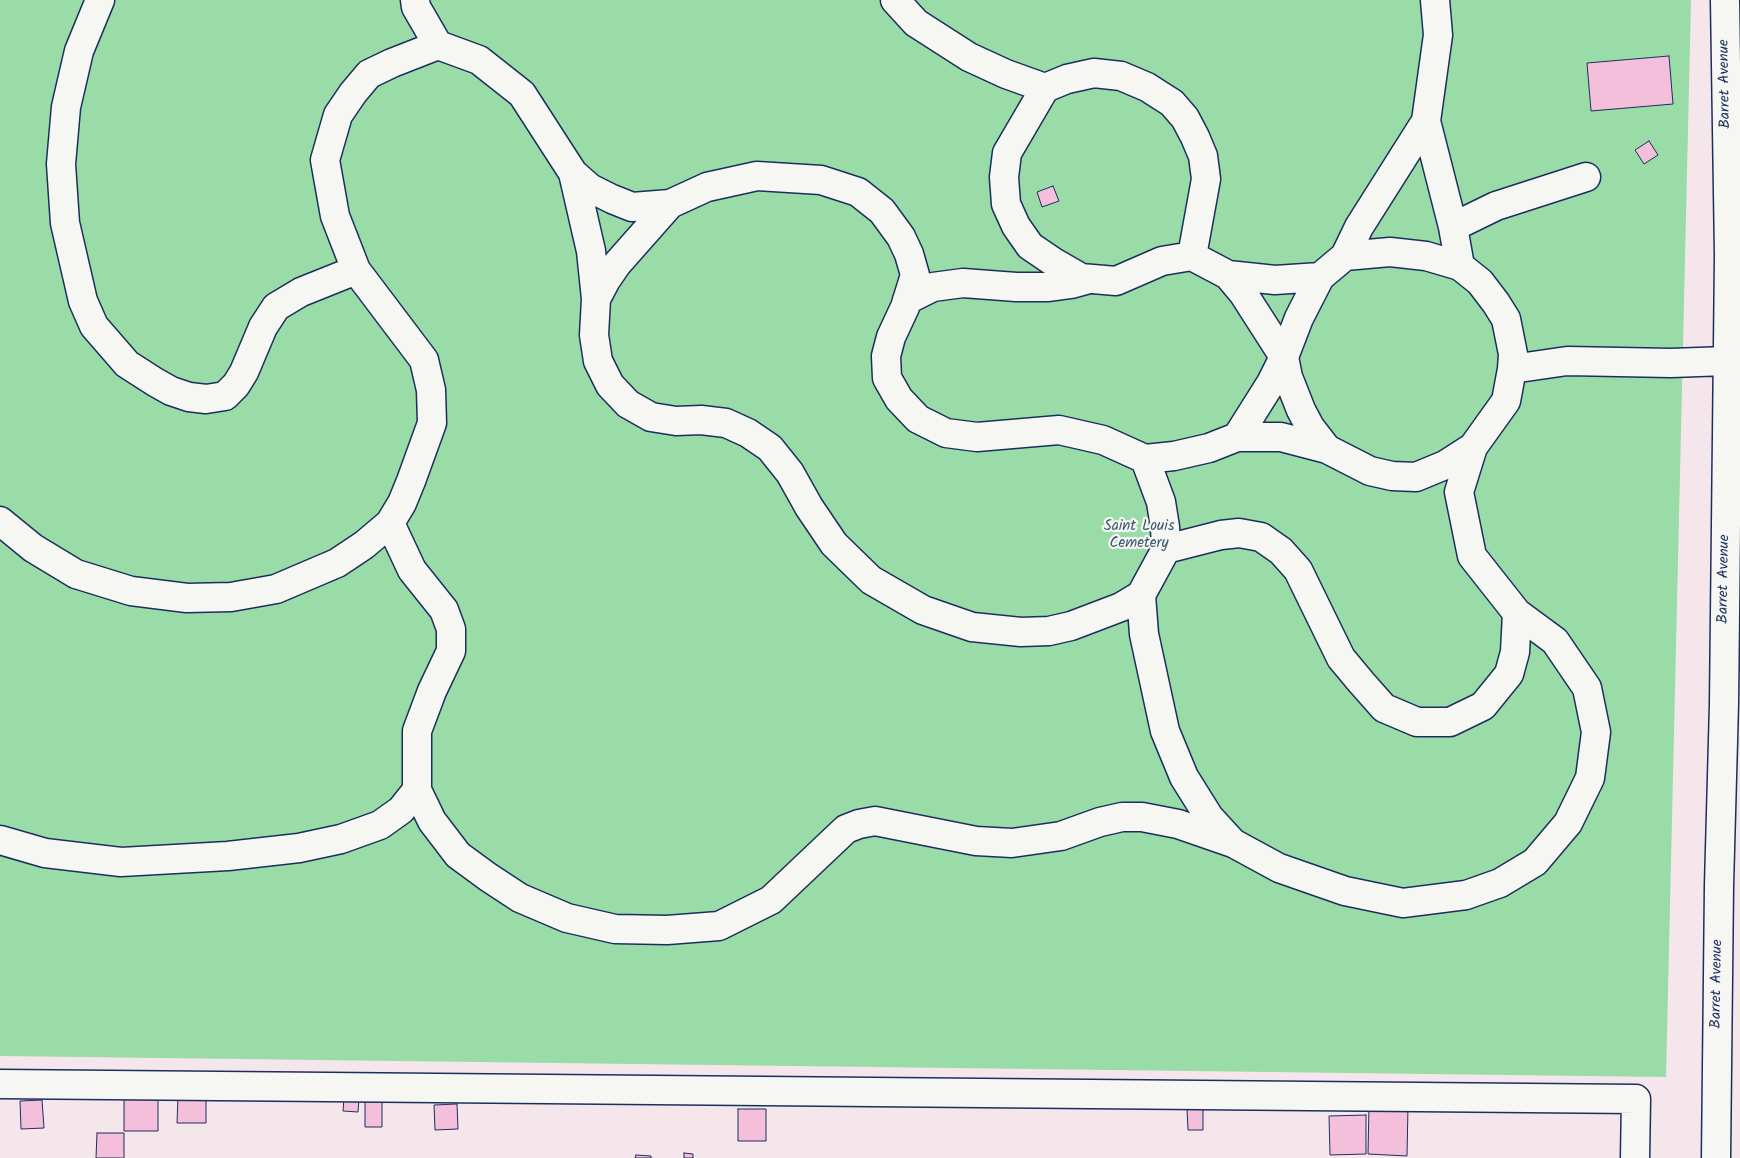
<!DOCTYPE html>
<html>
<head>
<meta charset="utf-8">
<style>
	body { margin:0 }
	canvas { display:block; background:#f5e6eb }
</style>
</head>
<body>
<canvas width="1740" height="1158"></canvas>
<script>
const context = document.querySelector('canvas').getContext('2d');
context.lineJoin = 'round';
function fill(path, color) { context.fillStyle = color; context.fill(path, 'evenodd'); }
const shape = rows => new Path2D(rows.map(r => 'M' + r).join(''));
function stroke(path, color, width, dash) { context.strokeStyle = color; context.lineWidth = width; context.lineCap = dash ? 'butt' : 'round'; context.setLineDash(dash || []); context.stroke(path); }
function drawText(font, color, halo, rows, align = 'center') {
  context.font = font + ' Kalam,sans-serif'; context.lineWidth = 4.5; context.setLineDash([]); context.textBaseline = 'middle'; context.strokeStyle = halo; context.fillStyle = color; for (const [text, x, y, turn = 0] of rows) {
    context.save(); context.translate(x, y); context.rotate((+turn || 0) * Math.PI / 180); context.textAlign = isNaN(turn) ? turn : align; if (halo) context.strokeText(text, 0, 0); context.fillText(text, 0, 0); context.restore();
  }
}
const green = shape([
	[0,0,1691,0,1666,1077,0,1056]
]);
const building = shape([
	[1669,56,1673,104,1591,111,1587,63,1669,56],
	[1649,141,1658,155,1644,164,1635,150,1649,141],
	[1053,186,1059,201,1042,207,1037,192,1053,186],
	[124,1096,158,1096,158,1131,124,1131,124,1096],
	[178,1096,206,1097,206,1123,177,1123,178,1096],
	[344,1098,359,1099,358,1112,343,1111,344,1098],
	[42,1100,44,1128,21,1129,20,1101,42,1100],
	[365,1101,382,1101,382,1127,365,1127,365,1101],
	[457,1104,458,1129,435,1130,434,1105,457,1104],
	[1369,1105,1408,1106,1407,1156,1368,1154,1369,1105],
	[1187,1108,1203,1108,1203,1130,1188,1130,1187,1108],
	[738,1109,766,1109,766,1141,738,1141,738,1109],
	[1366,1115,1366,1154,1330,1155,1329,1116,1366,1115],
	[97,1133,124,1133,124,1158,96,1158,97,1133],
	[684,1153,693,1154,693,1158,684,1158,684,1153],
	[636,1155,651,1156,651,1158,635,1158,636,1155]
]);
const minor = shape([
	[895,0,916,23,969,57,1006,74,1045,88,1067,79,1094,73,1121,76,1147,87,1172,103,1185,118,1195,137,1203,156,1206,179,1192,256,1228,275,1275,280,1320,277],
	[1435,0,1438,35,1426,121,1453,227,1460,266],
	[438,45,479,60,522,94,573,173],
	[1045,88,1007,153,1004,177,1006,204,1016,226,1030,246,1055,263,1081,278,1116,281,1162,261,1192,256],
	[1453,227,1496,206,1586,177],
	[1390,252,1426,256,1460,266,1480,282,1496,303,1506,319,1513,354,1512,369,1506,401,1473,447,1445,465,1416,477,1392,476,1370,471,1327,449,1310,427,1301,410,1288,377,1284,357,1299,318,1320,277,1345,256,1390,252],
	[1345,256,1359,227,1426,121],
	[356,270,335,216,325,160,338,115,353,93,369,74,392,63,438,45,416,7,415,0],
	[1228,275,1243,293,1284,357,1271,383,1237,437,1281,437,1327,449],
	[596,299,606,280,617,264,670,204],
	[907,300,933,287,963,283,1016,287,1049,287,1071,284,1089,279],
	[1512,369,1567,361,1671,363,1727,361],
	[1237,437,1209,448,1174,456,1145,459,1103,440,1059,430,977,437,946,433,918,419,899,399,887,378,886,356,891,337,905,307,915,275,909,254,901,237,882,211,858,192,821,180,757,176,707,187,670,204,632,207,612,199,590,188,573,173,591,251,596,299,594,335,598,361,610,385,628,404,651,417,676,421,701,420,726,423,748,433,770,448,790,473,809,507,834,544,871,580,923,610,972,627,1021,632,1049,631,1071,626,1121,607,1141,595,1166,549,1221,535,1239,533,1261,537,1281,551,1298,570,1341,658,1361,682,1384,708,1417,722,1450,722,1483,706,1509,674,1515,652,1517,613],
	[1145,459,1161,502,1165,527,1166,549],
	[0,521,33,548,76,574,131,591,187,598,231,597,276,589,337,563,364,545,390,523,402,503,411,481,432,423,431,390,424,360,356,270,301,292,276,307,263,327,244,372,236,385,225,396,206,399,189,397,171,391,155,382,127,364,94,326,83,301,65,223,61,164,66,107,79,51,100,0],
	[1141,595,1144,634,1165,731,1184,777,1209,817,1231,841],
	[417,790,432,821,458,855,488,877,520,898,567,918,615,929,667,930,719,926,771,900,846,829,859,824,875,821,976,841,1012,843,1061,836,1100,822,1122,817,1142,817,1178,824,1233,843,1279,868,1345,891,1403,903,1466,895,1500,883,1535,862,1568,823,1590,778,1596,732,1587,688,1555,641,1517,613,1472,556,1459,492,1473,447],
	[0,840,45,853,121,862,228,856,299,848,341,839,380,825,401,810,417,790,417,731,432,691,451,651,451,629,444,610,412,570,390,523],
	[0,1084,1636,1099,1635,1158],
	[1716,1158,1719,886,1724,704,1729,256,1725,0]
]);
const streetNames = [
	["Barret Avenue",1726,84,-91],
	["Barret Avenue",1725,579,-89],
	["Barret Avenue",1718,984,-89]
];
const parkNames = [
	["Saint Louis",1139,527],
	["Cemetery",1139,544]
];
fill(green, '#9adca7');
fill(building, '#f4bfda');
stroke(building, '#1b2f5e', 1);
stroke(minor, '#1b2f5e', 31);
stroke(minor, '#f6f6f2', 28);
drawText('15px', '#1b2f5e', '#f6f6f2', streetNames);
drawText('15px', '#3b5a70', '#f6f6f2', parkNames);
</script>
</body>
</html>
